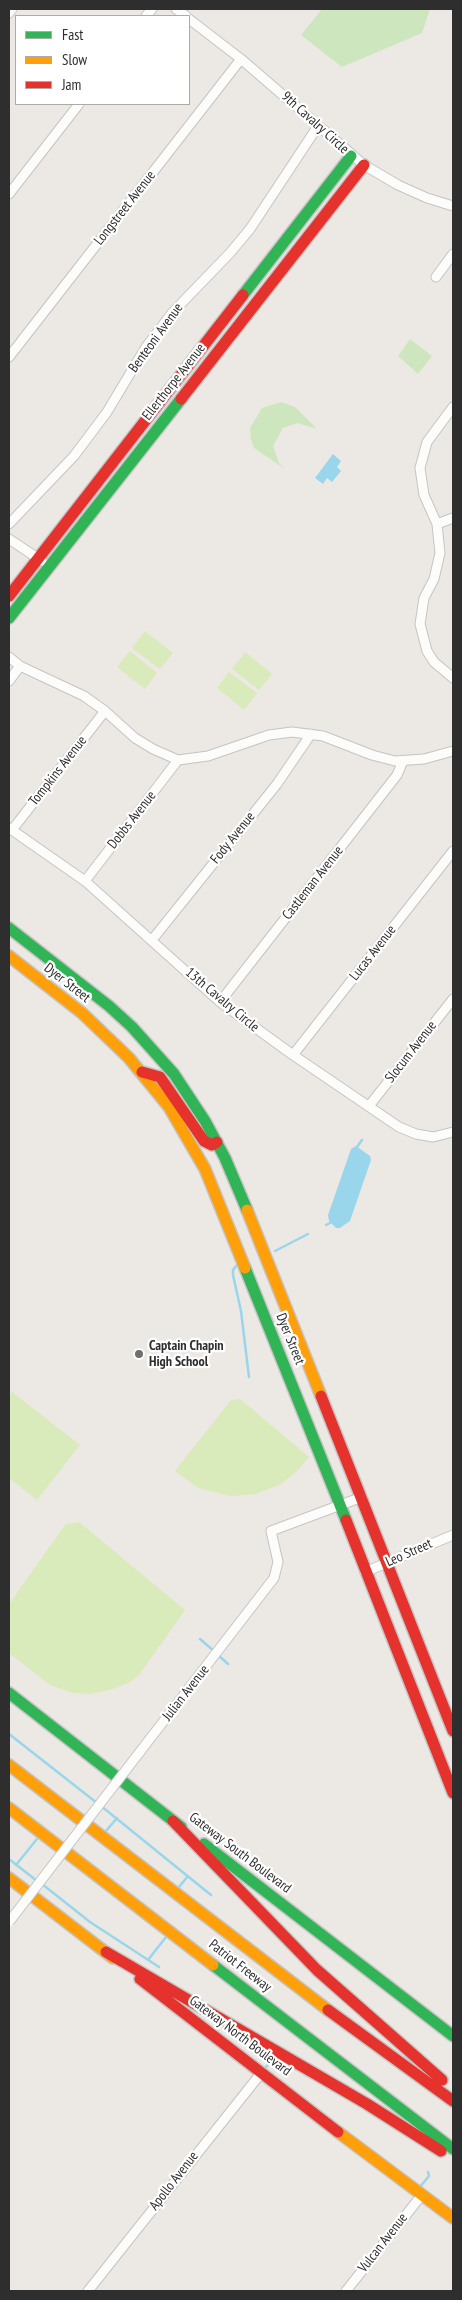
<!DOCTYPE html>
<html>
<head>
<meta charset="utf-8">
<style>
	body { margin:0 }
	#map { position:relative; width:462px; height:2300px; overflow:hidden; background:#ece8e4; font-family:"PT Sans Narrow",sans-serif }
	canvas { display:block }
	.frame { position:absolute; inset:0; border:10px solid #2e2e2e; pointer-events:none }
	.legend { position:absolute; left:15px; top:15px; width:175px; height:90px; box-sizing:border-box; background:#fff; border:1px solid #ababab; margin:0; padding:6px 9px; list-style:none; font-size:15px; color:#2e2e2e }
	.legend li { display:flex; align-items:center; gap:10px; height:25px }
	.legend b { width:25px; border:1px solid #ababab }
</style>
</head>
<body>
<div id="map">
<canvas width="462" height="2300"></canvas>
<div class="frame"></div>
<ul class="legend">
<li><b style="height:6px;background:#30b455"></b>Fast</li>
<li><b style="height:6px;background:#ff9f0a"></b>Slow</li>
<li><b style="height:6px;background:#e5322d"></b>Jam</li>
</ul>
</div>
<script>
const context = document.querySelector('canvas').getContext('2d');
context.lineJoin = 'round';
function fill(path, color) { context.fillStyle = color; context.fill(path, 'evenodd'); }
const shape = rows => new Path2D(rows.map(r => 'M' + r).join(''));
function stroke(path, color, width, dash) { context.strokeStyle = color; context.lineWidth = width; context.lineCap = dash ? 'butt' : 'round'; context.setLineDash(dash || []); context.stroke(path); }
function drawText(font, color, halo, rows, align = 'center') {
  context.font = font + ' "PT Sans Narrow",sans-serif'; context.lineWidth = 4.5; context.setLineDash([]); context.textBaseline = 'middle'; context.strokeStyle = halo; context.fillStyle = color; for (const [text, x, y, turn = 0] of rows) {
    context.save(); context.translate(x, y); context.rotate((+turn || 0) * Math.PI / 180); context.textAlign = isNaN(turn) ? turn : align; if (halo) context.strokeText(text, 0, 0); context.fillText(text, 0, 0); context.restore();
  }
}
const green = shape([
	[322,9,430,9,422,33,342,67,301,35],
	[410,339,432,356,418,374,398,356],
	[281,402,295,407,317,429,297,423,283,428,273,446,279,463,285,469,254,448,251,440,250,428,262,408]
]);
const pitch = shape([
	[145,631,173,653,160,669,132,648],
	[130,651,157,673,145,689,117,667],
	[245,652,272,674,259,690,232,669],
	[229,672,257,693,244,710,217,688],
	[12,1392,80,1445,37,1500,9,1478,9,1396],
	[240,1399,309,1457,297,1471,281,1484,256,1494,231,1496,198,1488,175,1471,231,1400],
	[79,1522,185,1610,139,1675,128,1683,110,1690,90,1694,73,1693,50,1685,9,1653,9,1604,65,1525]
]);
const water = shape([
	[333,454,341,461,337,467,341,471,332,482,327,478,323,484,315,478],
	[356,1146,370,1156,371,1160,350,1221,340,1228,336,1228,329,1221,328,1215,351,1149]
]);
const stream = shape([
	[357,1147,362,1140],
	[326,1225,330,1223],
	[275,1251,308,1234],
	[237,1265,233,1270,233,1275,241,1311,249,1377],
	[200,1639,214,1651],
	[218,1655,228,1664],
	[9,1734,97,1803],
	[101,1806,211,1895],
	[106,1831,117,1818],
	[9,1859,37,1881],
	[16,1865,37,1839],
	[42,1884,90,1922,159,1967],
	[179,1887,188,1876],
	[148,1960,166,1937],
	[264,2070,274,2056],
	[419,2188,429,2176,428,2172]
]);
const street = shape([
	[176,9,186,16],
	[9,13,12,9],
	[146,16,152,9],
	[189,19,241,59,364,165,398,185,427,198,453,206],
	[9,194,79,104],
	[436,277,453,254],
	[9,357,241,59],
	[453,407,427,442,420,468,424,495,437,524,440,553,434,579,424,598,420,624,427,651,434,662,453,678],
	[9,524,74,456,107,412,146,347,172,313,230,253,250,229,318,126],
	[437,524,453,518],
	[9,539,42,561],
	[9,657,20,666,84,696,105,711,135,738,153,749,178,760,208,756,269,735,292,732,323,736,372,755,395,761,424,759,453,751],
	[9,681,20,666],
	[9,828,85,881,220,1002,293,1055,399,1127,416,1134,433,1137,453,1132],
	[12,830,105,711],
	[85,881,178,760],
	[152,940,277,784,311,734],
	[220,1002,397,775,403,761],
	[293,1055,453,851],
	[369,1106,453,999],
	[365,1572,453,1535],
	[139,1753,274,1578,278,1562,271,1531,362,1497],
	[88,2291,262,2072],
	[346,2291,421,2196]
]);
const fast = shape([
	[243,295,351,156],
	[9,618,181,399],
	[9,928,109,1006,132,1027,174,1074,205,1121,225,1158,247,1210],
	[245,1268,346,1520],
	[9,1693,181,1827],
	[204,1844,453,2036],
	[213,1965,453,2149]
]);
const slow = shape([
	[9,956,82,1013,129,1058,169,1107,205,1169,245,1268],
	[247,1210,321,1396],
	[9,1765,328,2010],
	[9,1808,213,1965],
	[9,1878,113,1958],
	[338,2132,453,2218]
]);
const jam = shape([
	[181,399,364,165],
	[9,596,243,295],
	[142,1072,160,1077,204,1141,212,1145,217,1142],
	[321,1396,453,1731],
	[346,1520,453,1793],
	[173,1821,317,1970,442,2080],
	[106,1952,367,2104,441,2151],
	[140,1979,338,2132],
	[328,2010,453,2101]
]);
const streetBridge = shape([
	[9,1922,139,1753]
]);
const markers = [
	[139,1354,5,"#706f6e"]
];
const streetNames = [
	["9th Cavalry Circle",315,123,42],
	["Longstreet Avenue",125,208,-52],
	["Benteoni Avenue",156,338,-54],
	["Ellerthorpe Avenue",174,382,-52],
	["Tompkins Avenue",58,771,-52],
	["Dobbs Avenue",132,820,-52],
	["Fody Avenue",233,838,-51],
	["Castleman Avenue",313,883,-52],
	["Lucas Avenue",373,953,-52],
	["Dyer Street",67,983,38],
	["13th Cavalry Circle",222,1000,40],
	["Slocum Avenue",411,1052,-52],
	["Dyer Street",290,1339,68],
	["Leo Street",409,1553,-24],
	["Julian Avenue",186,1693,-52],
	["Gateway South Boulevard",240,1853,37],
	["Patriot Freeway",240,1966,38],
	["Gateway North Boulevard",240,2036,37],
	["Apollo Avenue",174,2181,-52],
	["Vulcan Avenue",383,2243,-52]
];
const poiNames = [
	["Captain Chapin",149,1346],
	["High School",149,1362]
];
fill(green, '#cee6be');
fill(pitch, '#d9eabb');
fill(water, '#99d6ec');
stroke(stream, '#99d6ec', 2.5);
stroke(street, '#c5c4c5', 11);
stroke(fast, '#c5c4c5', 14);
stroke(slow, '#c5c4c5', 14);
stroke(jam, '#c5c4c5', 14);
stroke(street, '#fcfcfb', 9);
stroke(fast, '#30b455', 11);
stroke(slow, '#ff9f0a', 11);
stroke(jam, '#e5322d', 11);
stroke(streetBridge, '#c5c4c5', 11, []);
stroke(streetBridge, '#fcfcfb', 9);
for (const [x, y, r, color] of markers) { const dot = new Path2D(); dot.arc(x, y, r, 0, 2 * Math.PI); context.fillStyle = color; context.fill(dot); stroke(dot, '#fff', 2); }
drawText('14px', '#2e2e2e', '#fff', streetNames);
drawText('bold 14px', '#2e2e2e', '#fff', poiNames, 'left');
</script>
</body>
</html>
